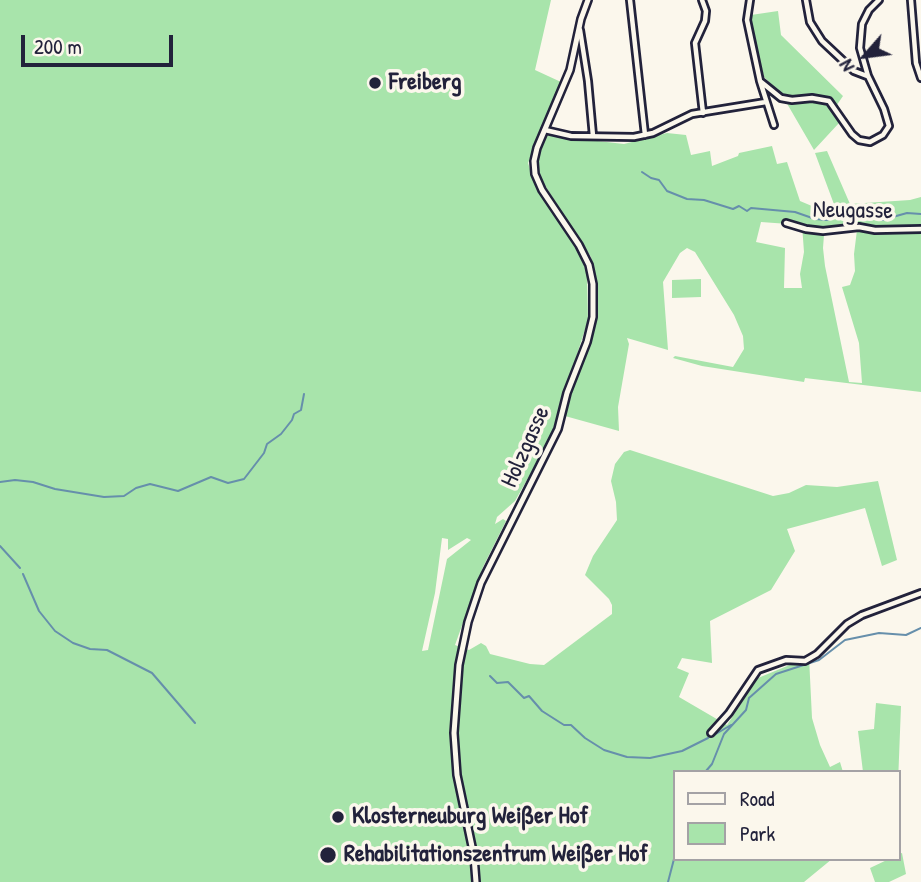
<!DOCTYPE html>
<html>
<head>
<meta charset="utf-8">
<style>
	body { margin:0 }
	#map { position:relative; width:921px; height:882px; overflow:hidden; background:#fbf7ec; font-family:"Patrick Hand",sans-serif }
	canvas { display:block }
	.legend { position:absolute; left:673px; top:770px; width:228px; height:91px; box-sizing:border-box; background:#fbf7ec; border:2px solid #a4a2a5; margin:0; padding:9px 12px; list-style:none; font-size:21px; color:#22223b }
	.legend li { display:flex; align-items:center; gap:14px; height:35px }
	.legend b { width:35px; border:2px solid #a4a2a5 }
	.north { position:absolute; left:830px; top:21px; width:70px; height:70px; -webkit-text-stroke:5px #fbf7ec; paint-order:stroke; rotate:242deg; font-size:19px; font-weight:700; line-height:28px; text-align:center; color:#22223b }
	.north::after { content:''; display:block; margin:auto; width:24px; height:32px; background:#22223b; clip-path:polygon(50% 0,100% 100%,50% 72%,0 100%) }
	.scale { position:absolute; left:21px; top:35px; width:152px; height:32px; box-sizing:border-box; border:4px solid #22223b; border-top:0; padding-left:9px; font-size:21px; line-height:24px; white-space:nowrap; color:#22223b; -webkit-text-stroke:5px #fbf7ec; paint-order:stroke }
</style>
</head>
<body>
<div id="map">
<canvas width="921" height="882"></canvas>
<ul class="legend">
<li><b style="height:9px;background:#fbf7ec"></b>Road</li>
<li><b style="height:19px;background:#a8e4ab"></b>Park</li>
</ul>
<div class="north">N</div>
<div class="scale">200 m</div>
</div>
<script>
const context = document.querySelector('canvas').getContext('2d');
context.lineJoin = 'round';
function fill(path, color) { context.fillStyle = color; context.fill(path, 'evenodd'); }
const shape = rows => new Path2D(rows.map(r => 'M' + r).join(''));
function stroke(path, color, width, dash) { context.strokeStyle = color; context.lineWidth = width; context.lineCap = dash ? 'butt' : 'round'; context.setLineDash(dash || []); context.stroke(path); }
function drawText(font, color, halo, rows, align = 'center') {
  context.font = font + ' "Patrick Hand",sans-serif'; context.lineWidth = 7; context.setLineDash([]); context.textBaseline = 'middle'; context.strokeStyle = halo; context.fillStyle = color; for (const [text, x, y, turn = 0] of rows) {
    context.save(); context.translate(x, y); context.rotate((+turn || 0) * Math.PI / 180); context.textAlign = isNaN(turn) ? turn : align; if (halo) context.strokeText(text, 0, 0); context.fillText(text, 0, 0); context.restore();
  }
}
const green = shape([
	[0,0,551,0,535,70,561,82,528,163,535,184,546,203,581,256,587,274,588,320,550,439,515,501,497,517,495,524,503,519,506,521,483,567,455,645,469,650,481,643,486,646,490,654,530,664,544,665,612,614,612,605,609,599,585,575,593,556,617,520,616,502,611,481,615,464,624,452,630,450,773,496,789,493,806,485,837,487,878,481,897,560,882,566,865,508,787,529,795,551,771,590,710,621,712,663,682,658,677,668,689,673,679,697,727,725,758,678,809,657,812,718,820,745,830,767,840,762,843,772,674,772,674,859,832,859,804,882,0,882],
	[442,538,448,539,448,550,467,538,471,540,447,559,428,650,422,651,435,593],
	[778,11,781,35,843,96,832,112,839,123,814,150,782,95,764,77,750,20,751,15],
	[667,133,686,135,691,155,710,151,712,166,738,156,739,153,772,146,777,164,787,162,800,201,819,209,835,207,815,153,827,151,850,204,910,200,921,197,921,392,805,378,804,382,702,366,673,358,675,356,733,367,744,349,743,336,734,315,695,252,687,248,680,253,663,282,668,350,627,338,629,344,618,407,619,431,565,416,573,381,593,332,595,314,598,314,591,257,537,173,538,151,545,135,624,144],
	[761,222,802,225,804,252,800,274,802,288,784,288,785,248,756,242],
	[857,230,854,254,855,271,850,285,842,287,859,343,862,383,849,382,825,266,823,248,824,235,839,231],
	[701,279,701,297,672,298,672,280],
	[876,703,901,706,898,783,898,772,863,772,858,731,874,729],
	[902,853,906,874,889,882,875,882,870,868,889,859,898,859,898,854]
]);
const stream = shape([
	[642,172,651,178,659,180,667,191,687,199,704,200,733,209,739,206,747,211,751,208,795,212,815,219,827,220,838,216,871,216,882,220,907,213,921,214],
	[0,482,15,480,33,482,55,489,104,497,124,496,136,488,150,484,178,491,211,477,228,483,244,479,264,453,267,444,281,434,292,420,294,414,301,410,304,394],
	[0,546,20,568],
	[23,574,39,611,55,631,73,643,90,649,107,650,152,673,195,723],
	[490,676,497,683,508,682,524,698,529,696,542,711,564,725,571,725,585,738,604,750,627,757,650,758,682,751,708,738],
	[714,735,731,725],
	[706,771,712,764,724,734,746,710,749,698,776,674,819,660,845,640,879,633,906,635,921,628],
	[668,882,674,859]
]);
const minor = shape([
	[630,0,645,135],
	[702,0,706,11,705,21,695,43,703,113],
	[750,0,747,20,760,81,774,125],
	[806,0,810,22,822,41,854,71,867,76],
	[911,0,916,63,921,78],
	[580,30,588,81,593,136],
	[760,81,781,98,792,100,812,98,829,101,852,134,859,140,870,142,883,135,889,126,884,109,868,76,860,48,862,24,869,10,879,0],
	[545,130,571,136,634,137,653,133,692,114,766,102],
	[786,223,806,229,823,231,859,227,875,230,921,229],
	[711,733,729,713,758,670,786,660,805,661,817,654,847,624,862,615,921,593]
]);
const tertiary = shape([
	[476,882,474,856,457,775,454,733,459,665,468,622,481,583,558,429,567,393,587,342,593,317,593,284,589,265,579,245,542,190,535,174,534,161,537,148,570,70,581,19,588,0]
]);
const markers = [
	[375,83,7,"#22223b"],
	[338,817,7,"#22223b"],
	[328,855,9,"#22223b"]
];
const poiNames = [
	["Freiberg",389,83],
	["Klosterneuburg Weißer Hof",352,817],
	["Rehabilitationszentrum Weißer Hof",344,855]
];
const streetNames = [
	["Neugasse",853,211,1],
	["Holzgasse",526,447,-66]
];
fill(green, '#a8e4ab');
stroke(stream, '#668fab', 2);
stroke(minor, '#22223b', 10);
stroke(tertiary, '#22223b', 10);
stroke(minor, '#fbf7ec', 4.5);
stroke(tertiary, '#fbf7ec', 5);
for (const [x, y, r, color] of markers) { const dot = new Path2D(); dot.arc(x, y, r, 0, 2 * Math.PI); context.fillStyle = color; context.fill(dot); stroke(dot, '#fbf7ec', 2.5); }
drawText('bold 24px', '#22223b', '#fbf7ec', poiNames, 'left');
drawText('24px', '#22223b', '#fbf7ec', streetNames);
</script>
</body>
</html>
